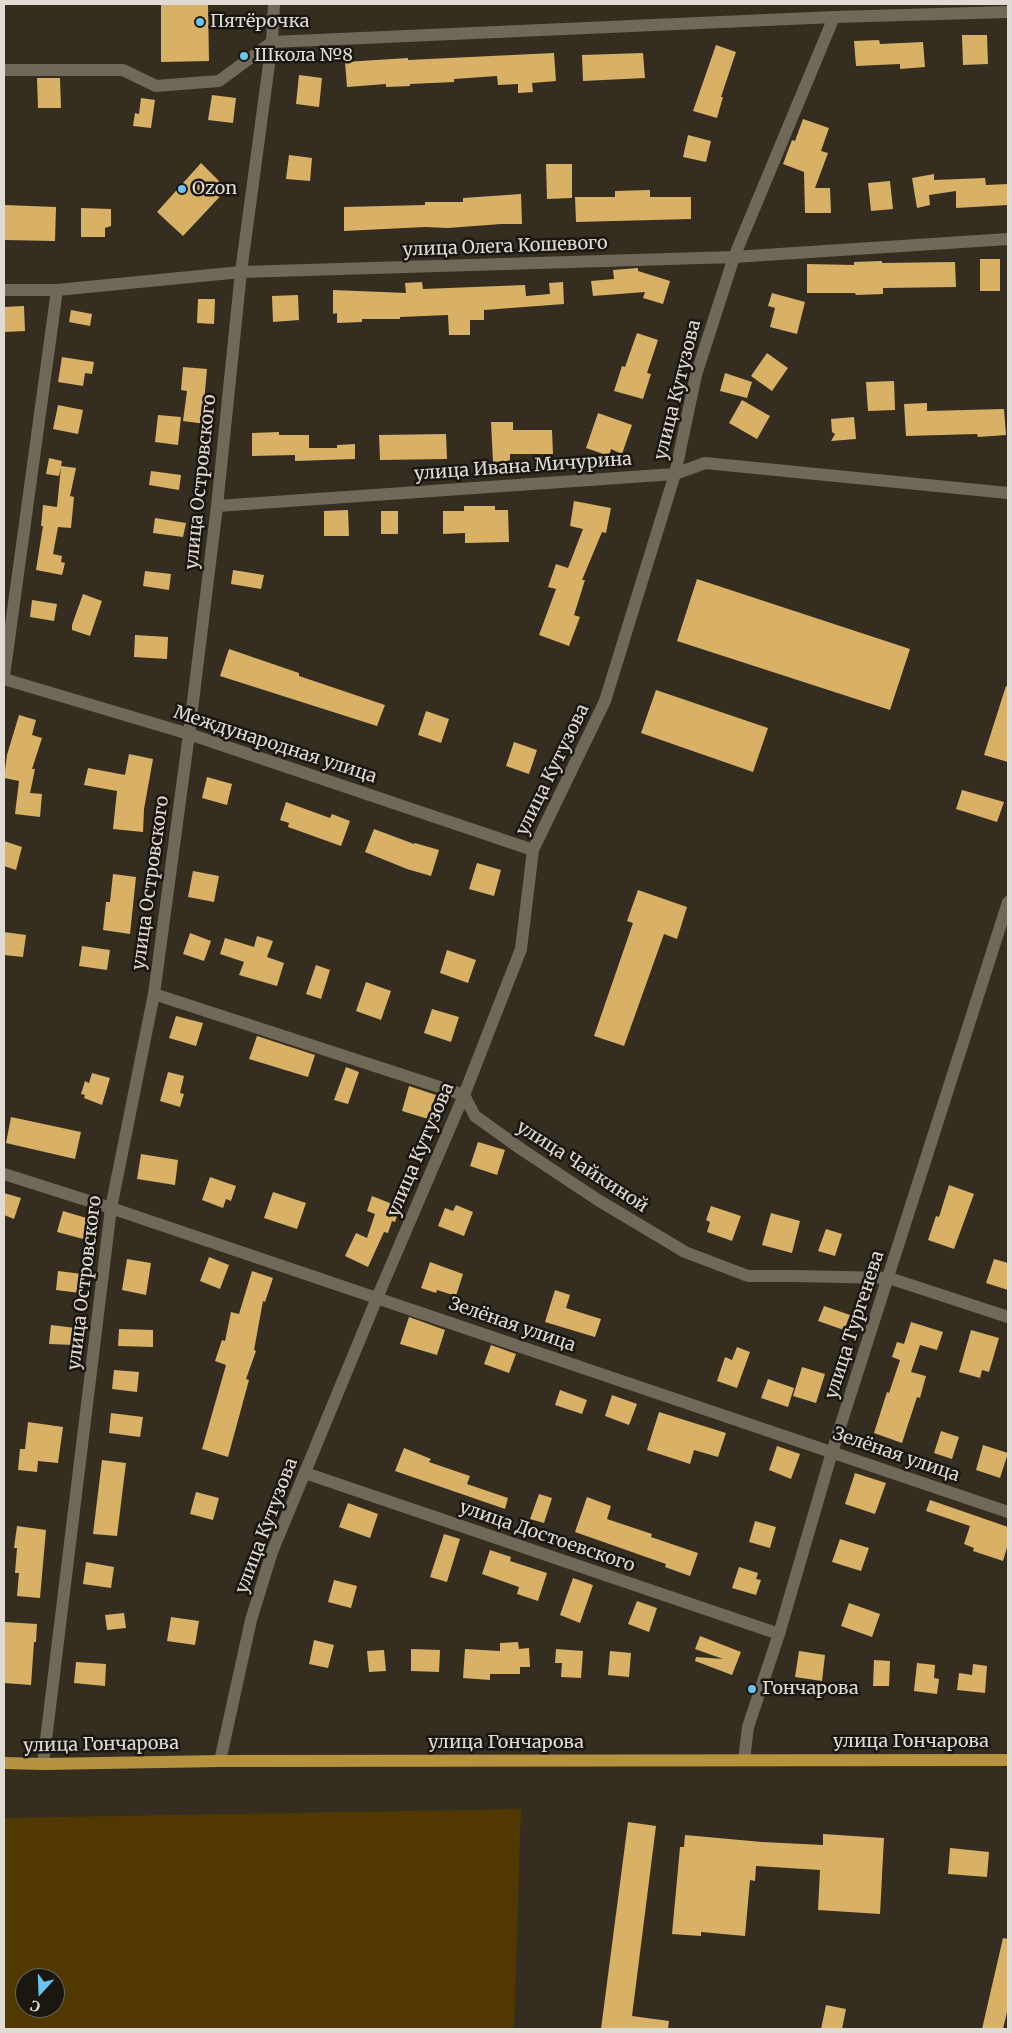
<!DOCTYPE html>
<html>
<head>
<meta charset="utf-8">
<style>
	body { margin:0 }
	#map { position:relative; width:1012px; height:2033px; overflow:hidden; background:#352e20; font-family:Merriweather,serif }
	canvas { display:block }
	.frame { position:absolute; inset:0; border:5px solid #e0dcd3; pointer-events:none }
	.north { position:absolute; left:15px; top:1968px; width:50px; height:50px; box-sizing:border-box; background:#1a1610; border:1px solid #69655e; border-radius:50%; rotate:200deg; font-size:14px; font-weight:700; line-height:20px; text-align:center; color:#e0dcd3 }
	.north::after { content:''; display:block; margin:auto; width:18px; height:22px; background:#6ac3f1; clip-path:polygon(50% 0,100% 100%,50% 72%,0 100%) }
</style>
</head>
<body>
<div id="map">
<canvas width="1012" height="2033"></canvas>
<div class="frame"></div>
<div class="north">С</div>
</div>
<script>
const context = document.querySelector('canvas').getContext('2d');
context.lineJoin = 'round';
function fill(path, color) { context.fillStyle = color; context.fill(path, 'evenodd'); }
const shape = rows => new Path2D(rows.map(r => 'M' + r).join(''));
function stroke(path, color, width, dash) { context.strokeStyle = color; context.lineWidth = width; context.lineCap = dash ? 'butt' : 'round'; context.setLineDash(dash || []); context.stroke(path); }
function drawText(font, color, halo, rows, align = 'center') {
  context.font = font + ' Merriweather,serif'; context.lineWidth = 5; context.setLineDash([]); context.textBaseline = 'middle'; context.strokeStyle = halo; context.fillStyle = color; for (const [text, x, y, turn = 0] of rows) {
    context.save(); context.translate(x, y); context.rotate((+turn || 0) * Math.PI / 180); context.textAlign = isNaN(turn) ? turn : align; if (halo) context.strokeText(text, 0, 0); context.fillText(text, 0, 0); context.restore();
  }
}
const green = shape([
	[521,1809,514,2029,4,2029,4,1818],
	[25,1978,55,1978,55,2008,25,2008]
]);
const building = shape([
	[161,4,208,4,209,61,161,62],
	[962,35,987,35,988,64,963,65],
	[879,40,880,44,923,42,925,67,900,69,900,64,856,66,854,41],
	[716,45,736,52,721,97,723,97,717,118,693,111],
	[554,53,556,81,532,83,533,92,518,93,518,84,498,85,497,76,454,79,454,82,410,84,410,86,386,87,386,84,347,87,345,62,408,58,408,60],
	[643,53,645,78,583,81,582,55],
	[299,75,322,78,319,107,296,104],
	[37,78,60,78,61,108,38,108],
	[212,95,236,98,233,123,208,120],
	[141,98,155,100,151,128,133,126,135,113,139,114],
	[803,119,829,128,821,151,828,153,815,188,830,188,831,213,805,213,804,172,783,164,792,140,795,141],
	[688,135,711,141,706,162,683,157],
	[289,155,312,158,310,181,286,179],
	[201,163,227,189,183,236,157,212],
	[546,164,572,164,572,198,547,199],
	[934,174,934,180,985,178,986,185,1008,184,1008,205,956,208,956,191,929,195,930,205,917,208,912,178],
	[890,181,893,209,871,211,868,183],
	[650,190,650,197,691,197,691,219,576,222,575,197,615,197,615,191],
	[521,194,522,224,501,224,448,228,425,227,344,231,344,207,425,205,425,202,463,202,463,198],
	[5,205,56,207,55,241,4,240],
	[81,208,111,209,111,226,105,228,105,237,81,237],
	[980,259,1000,259,1000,291,980,291],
	[882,261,882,263,955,262,956,287,883,288,883,294,856,295,855,293,807,293,807,264,854,265,854,262],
	[638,268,638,271,670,281,663,304,643,298,645,292,593,296,591,281,614,279,613,270],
	[422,282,423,289,525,285,526,296,550,294,549,283,563,282,564,304,484,310,484,320,470,320,470,335,449,335,448,315,400,317,400,319,362,319,362,322,337,323,337,313,333,314,333,290,406,293,405,283],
	[772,293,805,302,797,334,770,327,775,308,768,306],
	[298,295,299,320,273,322,272,296],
	[198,299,215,299,214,324,197,323],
	[24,306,25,331,4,332,4,307],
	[71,310,92,314,90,326,69,322],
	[637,333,658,340,647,373,651,374,643,399,614,391,622,366,625,367],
	[767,353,788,368,772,391,751,376],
	[62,357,94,362,92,374,85,373,83,386,58,382],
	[183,367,207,369,204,402,209,402,206,424,183,421,187,391,181,390],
	[725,373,752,382,747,398,720,391],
	[894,381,895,410,868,411,866,382],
	[742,400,770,416,757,439,729,423],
	[927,403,927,411,1004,409,1006,435,978,437,977,434,906,436,904,404],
	[58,405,83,410,78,434,53,429],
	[598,413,632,425,622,454,611,449,609,456,586,448],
	[158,415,181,417,178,445,155,442],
	[854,417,856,439,831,441,835,434,832,432,831,419],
	[491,422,513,422,513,430,552,430,553,454,510,454,510,461,493,462],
	[279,432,279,435,309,435,309,448,337,448,337,445,355,444,355,459,295,461,295,455,252,456,252,433],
	[446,434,447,459,380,460,379,435],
	[49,458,62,461,61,466,76,468,70,496,74,497,71,528,58,527,53,554,62,556,61,562,65,563,62,575,36,570,43,526,41,526,43,505,57,507,61,467,59,476,46,474],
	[151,471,181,475,179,490,149,485],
	[574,501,611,508,606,533,602,532,582,580,585,580,574,615,580,617,569,646,539,635,556,589,548,587,556,564,568,568,583,529,570,526],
	[464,506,495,506,495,510,508,510,509,542,465,543,465,533,443,534,443,511,464,511],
	[348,510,349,536,324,536,324,511],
	[381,511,398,511,398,534,381,534],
	[155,518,186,523,183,537,153,533],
	[233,570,264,575,261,589,231,584],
	[145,571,171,574,169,590,143,586],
	[697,579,910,649,890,710,677,641],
	[83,594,102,601,90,636,72,630,72,625],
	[32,600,57,604,54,621,30,617],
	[135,635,168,637,167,659,134,657],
	[229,649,299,673,299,676,385,705,377,726,220,676],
	[1006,686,1008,687,1008,762,984,755],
	[656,690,768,728,753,772,641,733],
	[426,711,449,719,441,743,418,735],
	[19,715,36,720,32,735,42,738,32,769,35,769,30,793,42,794,40,817,15,814,19,781,4,778,7,755],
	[514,742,537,750,529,774,506,766],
	[129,754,153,759,144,809,143,832,113,829,117,791,84,785,88,768,125,775],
	[207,777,232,784,227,805,202,798],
	[962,790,1004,802,997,822,956,809],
	[286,802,330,818,332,814,350,821,341,846,288,827,289,823,280,820],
	[374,829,414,844,415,843,439,850,431,876,407,869,365,852],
	[4,841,22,847,16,870,4,866],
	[477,863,501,870,494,896,469,889],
	[193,871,219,876,214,902,188,897],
	[113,874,136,877,130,934,103,930,106,902,110,902],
	[638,890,687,907,677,939,664,934,624,1046,594,1036,633,923,627,921],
	[4,932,26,935,23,957,4,955],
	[190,933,211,941,204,961,183,954],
	[257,936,273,941,267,957,284,963,277,986,239,975,244,962,220,954,225,938,254,947],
	[82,946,110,950,107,970,79,966],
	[447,950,476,960,468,983,440,973],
	[316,965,330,970,321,999,306,994],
	[366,982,391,991,381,1020,356,1011],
	[432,1009,459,1017,451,1042,424,1033],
	[176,1016,203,1023,196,1046,169,1038],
	[257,1036,315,1055,308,1077,249,1059],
	[346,1067,359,1072,348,1104,334,1100],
	[168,1072,184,1076,180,1093,184,1094,180,1107,160,1101],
	[92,1073,110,1078,102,1105,84,1098,85,1095,81,1094,85,1081,89,1083],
	[409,1086,436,1095,428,1119,402,1111],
	[11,1117,81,1132,75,1159,6,1143],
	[478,1142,505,1150,497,1175,470,1166],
	[141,1154,178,1160,175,1185,137,1179],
	[210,1177,236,1186,231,1201,226,1199,223,1208,202,1200],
	[949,1185,974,1194,954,1249,928,1240,936,1216,939,1217],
	[273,1192,306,1203,297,1229,264,1218],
	[4,1193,21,1198,14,1219,4,1215],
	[372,1196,400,1207,395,1222,392,1221,388,1233,384,1232,368,1267,345,1256,356,1233,367,1238,375,1214,367,1211],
	[456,1205,473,1212,464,1236,438,1226,445,1208,453,1211],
	[711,1206,741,1216,732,1241,707,1232,710,1222,706,1220],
	[63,1211,93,1220,87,1240,57,1232],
	[771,1213,800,1221,792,1253,762,1245],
	[826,1229,842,1234,835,1256,818,1251],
	[209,1257,229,1265,220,1289,200,1281],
	[127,1259,151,1263,146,1295,122,1290],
	[994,1259,1008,1263,1008,1290,986,1283],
	[430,1262,463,1274,456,1296,437,1290,436,1293,421,1288],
	[58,1271,82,1274,80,1293,56,1290],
	[252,1271,273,1278,265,1302,263,1301,254,1350,256,1351,246,1379,249,1380,228,1457,202,1449,226,1365,215,1361,222,1340,225,1341,231,1312,239,1314],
	[555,1290,570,1295,566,1308,601,1319,595,1337,545,1322],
	[824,1306,850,1315,844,1330,818,1321],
	[409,1317,445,1330,437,1355,400,1344],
	[911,1322,943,1332,937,1350,920,1345,911,1372,926,1376,920,1398,917,1397,902,1443,874,1433,887,1392,889,1393,900,1360,892,1357,897,1342,904,1344],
	[51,1325,76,1328,74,1345,49,1344],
	[119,1329,153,1330,153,1347,118,1346],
	[971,1330,999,1338,989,1372,982,1370,980,1378,959,1372],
	[491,1345,516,1354,509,1373,484,1364],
	[737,1347,750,1352,737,1388,717,1381,725,1357,732,1360],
	[802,1367,825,1374,816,1403,793,1396],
	[114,1370,139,1372,137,1392,112,1389],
	[768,1379,794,1388,788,1407,761,1398],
	[560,1390,587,1400,582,1414,555,1405],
	[612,1395,637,1404,629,1425,605,1416],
	[659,1412,726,1433,718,1457,694,1450,690,1464,647,1450],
	[111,1413,143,1417,140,1437,109,1433],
	[28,1422,63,1427,58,1463,38,1461,37,1472,18,1470,20,1449,25,1449],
	[941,1431,959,1437,952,1459,934,1453],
	[983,1445,1008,1453,1000,1478,976,1470],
	[777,1446,800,1454,791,1479,769,1470],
	[404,1448,431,1459,429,1462,470,1476,467,1484,508,1498,505,1509,395,1471],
	[102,1460,126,1463,117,1536,93,1534],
	[855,1473,886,1483,875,1514,845,1504],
	[196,1492,219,1498,213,1520,190,1514],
	[539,1494,552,1498,544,1523,530,1519],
	[587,1497,611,1506,607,1519,652,1534,651,1537,698,1553,690,1576,665,1567,666,1564,575,1532],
	[930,1500,1008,1527,1008,1544,1003,1561,973,1551,974,1548,964,1544,970,1526,926,1511],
	[348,1503,378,1514,370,1538,339,1527],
	[755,1521,776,1527,770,1548,749,1542],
	[17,1526,46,1530,40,1598,17,1596,19,1573,15,1573,17,1548,14,1548],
	[444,1534,460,1539,447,1582,430,1577],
	[840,1539,869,1548,861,1571,832,1562],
	[490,1550,511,1557,510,1561,547,1573,538,1601,517,1594,519,1587,482,1574],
	[86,1562,114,1567,111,1588,83,1584],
	[739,1567,758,1573,756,1579,761,1580,756,1595,732,1588],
	[573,1578,593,1585,580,1623,560,1615],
	[334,1580,357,1586,351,1608,328,1602],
	[637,1601,657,1608,649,1632,628,1624],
	[849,1603,880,1614,872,1637,841,1626],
	[124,1613,126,1628,107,1630,105,1615],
	[171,1617,199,1621,195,1645,167,1641],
	[4,1622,37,1624,36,1642,34,1642,31,1685,4,1683],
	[700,1636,741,1652,732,1675,695,1661,696,1657,723,1659,695,1649],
	[314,1640,334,1645,328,1668,309,1664],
	[518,1642,519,1649,529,1648,530,1667,520,1667,520,1674,490,1674,490,1680,463,1678,465,1649,500,1651,500,1643],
	[411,1649,440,1650,439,1672,411,1671],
	[556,1649,583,1651,581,1678,561,1677,562,1663,555,1663],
	[384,1650,386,1671,369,1672,367,1651],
	[610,1651,631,1653,629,1677,608,1675],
	[799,1651,825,1655,822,1681,795,1677],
	[874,1660,890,1661,889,1686,873,1686],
	[76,1662,106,1664,105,1686,74,1683],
	[917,1663,935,1665,934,1678,939,1679,937,1694,914,1691],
	[973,1664,987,1666,985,1693,957,1690,959,1673,972,1675],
	[628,1822,656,1826,632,2016,669,2021,668,2029,601,2029],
	[823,1834,884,1838,880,1914,818,1910,820,1870,756,1866,755,1881,750,1880,745,1936,701,1932,701,1936,672,1934,680,1847,684,1847,685,1835,762,1842,823,1845],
	[950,1848,989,1852,987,1877,948,1874],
	[1003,1938,1008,1939,1008,2008,1003,2029,982,2029],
	[826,2005,846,2009,842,2029,821,2029]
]);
const minor = shape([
	[4,70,123,70,156,86,219,81,272,42],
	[4,290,57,290,241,272,734,257,1008,239],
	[217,506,675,474,705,463,1008,493],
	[4,676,57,290],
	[4,679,189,734,533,850],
	[154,994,464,1095,475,1116,521,1149,598,1200,685,1252,748,1276,794,1276,889,1278,1008,1317],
	[4,1174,111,1208,1008,1512],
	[305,1473,779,1634],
	[220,1761,251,1620,272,1552,377,1298,464,1095,521,949,533,850,605,701,675,474,696,375,734,257,834,17],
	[43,1764,111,1208,154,994,189,734,217,506,241,272,272,42,274,4]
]);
const tertiary = shape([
	[272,42,834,17,1008,12],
	[744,1760,748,1727,779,1634,832,1452,1008,902]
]);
const primary = shape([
	[4,1763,43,1764,220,1761,1008,1760]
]);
const markers = [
	[200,22,5,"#6ac3f1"],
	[244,56,5,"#6ac3f1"],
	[182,189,5,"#6ac3f1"],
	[752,1689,5,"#6ac3f1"]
];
const poiNames = [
	["Пятёрочка",210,22],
	["Школа №8",254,56],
	["Ozon",192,189],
	["Гончарова",762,1689]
];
const streetNames = [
	["улица Олега Кошевого",505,247,-2],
	["улица Кутузова",678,390,-76],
	["улица Ивана Мичурина",523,467,-4],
	["улица Островского",201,482,-84],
	["Международная улица",275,745,18],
	["улица Кутузова",553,770,-64],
	["улица Островского",151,883,-82],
	["улица Кутузова",421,1150,-67],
	["улица Чайкиной",582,1167,33],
	["улица Островского",85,1283,-83],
	["Зелёная улица",512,1325,19],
	["улица Тургенева",855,1325,-72],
	["Зелёная улица",896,1455,19],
	["улица Кутузова",267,1526,-69],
	["улица Достоевского",547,1537,19],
	["улица Гончарова",911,1742],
	["улица Гончарова",506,1743],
	["улица Гончарова",101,1745,-1]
];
fill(green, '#503800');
fill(building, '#d8b166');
stroke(minor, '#706859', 12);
stroke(tertiary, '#706859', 12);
stroke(primary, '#b8933f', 12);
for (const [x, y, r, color] of markers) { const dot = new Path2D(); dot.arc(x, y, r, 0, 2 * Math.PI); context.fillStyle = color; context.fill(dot); stroke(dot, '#1a1610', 2); }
drawText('18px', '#e0dcd3', '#1a1610', poiNames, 'left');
drawText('18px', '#e0dcd3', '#1a1610', streetNames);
</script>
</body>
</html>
